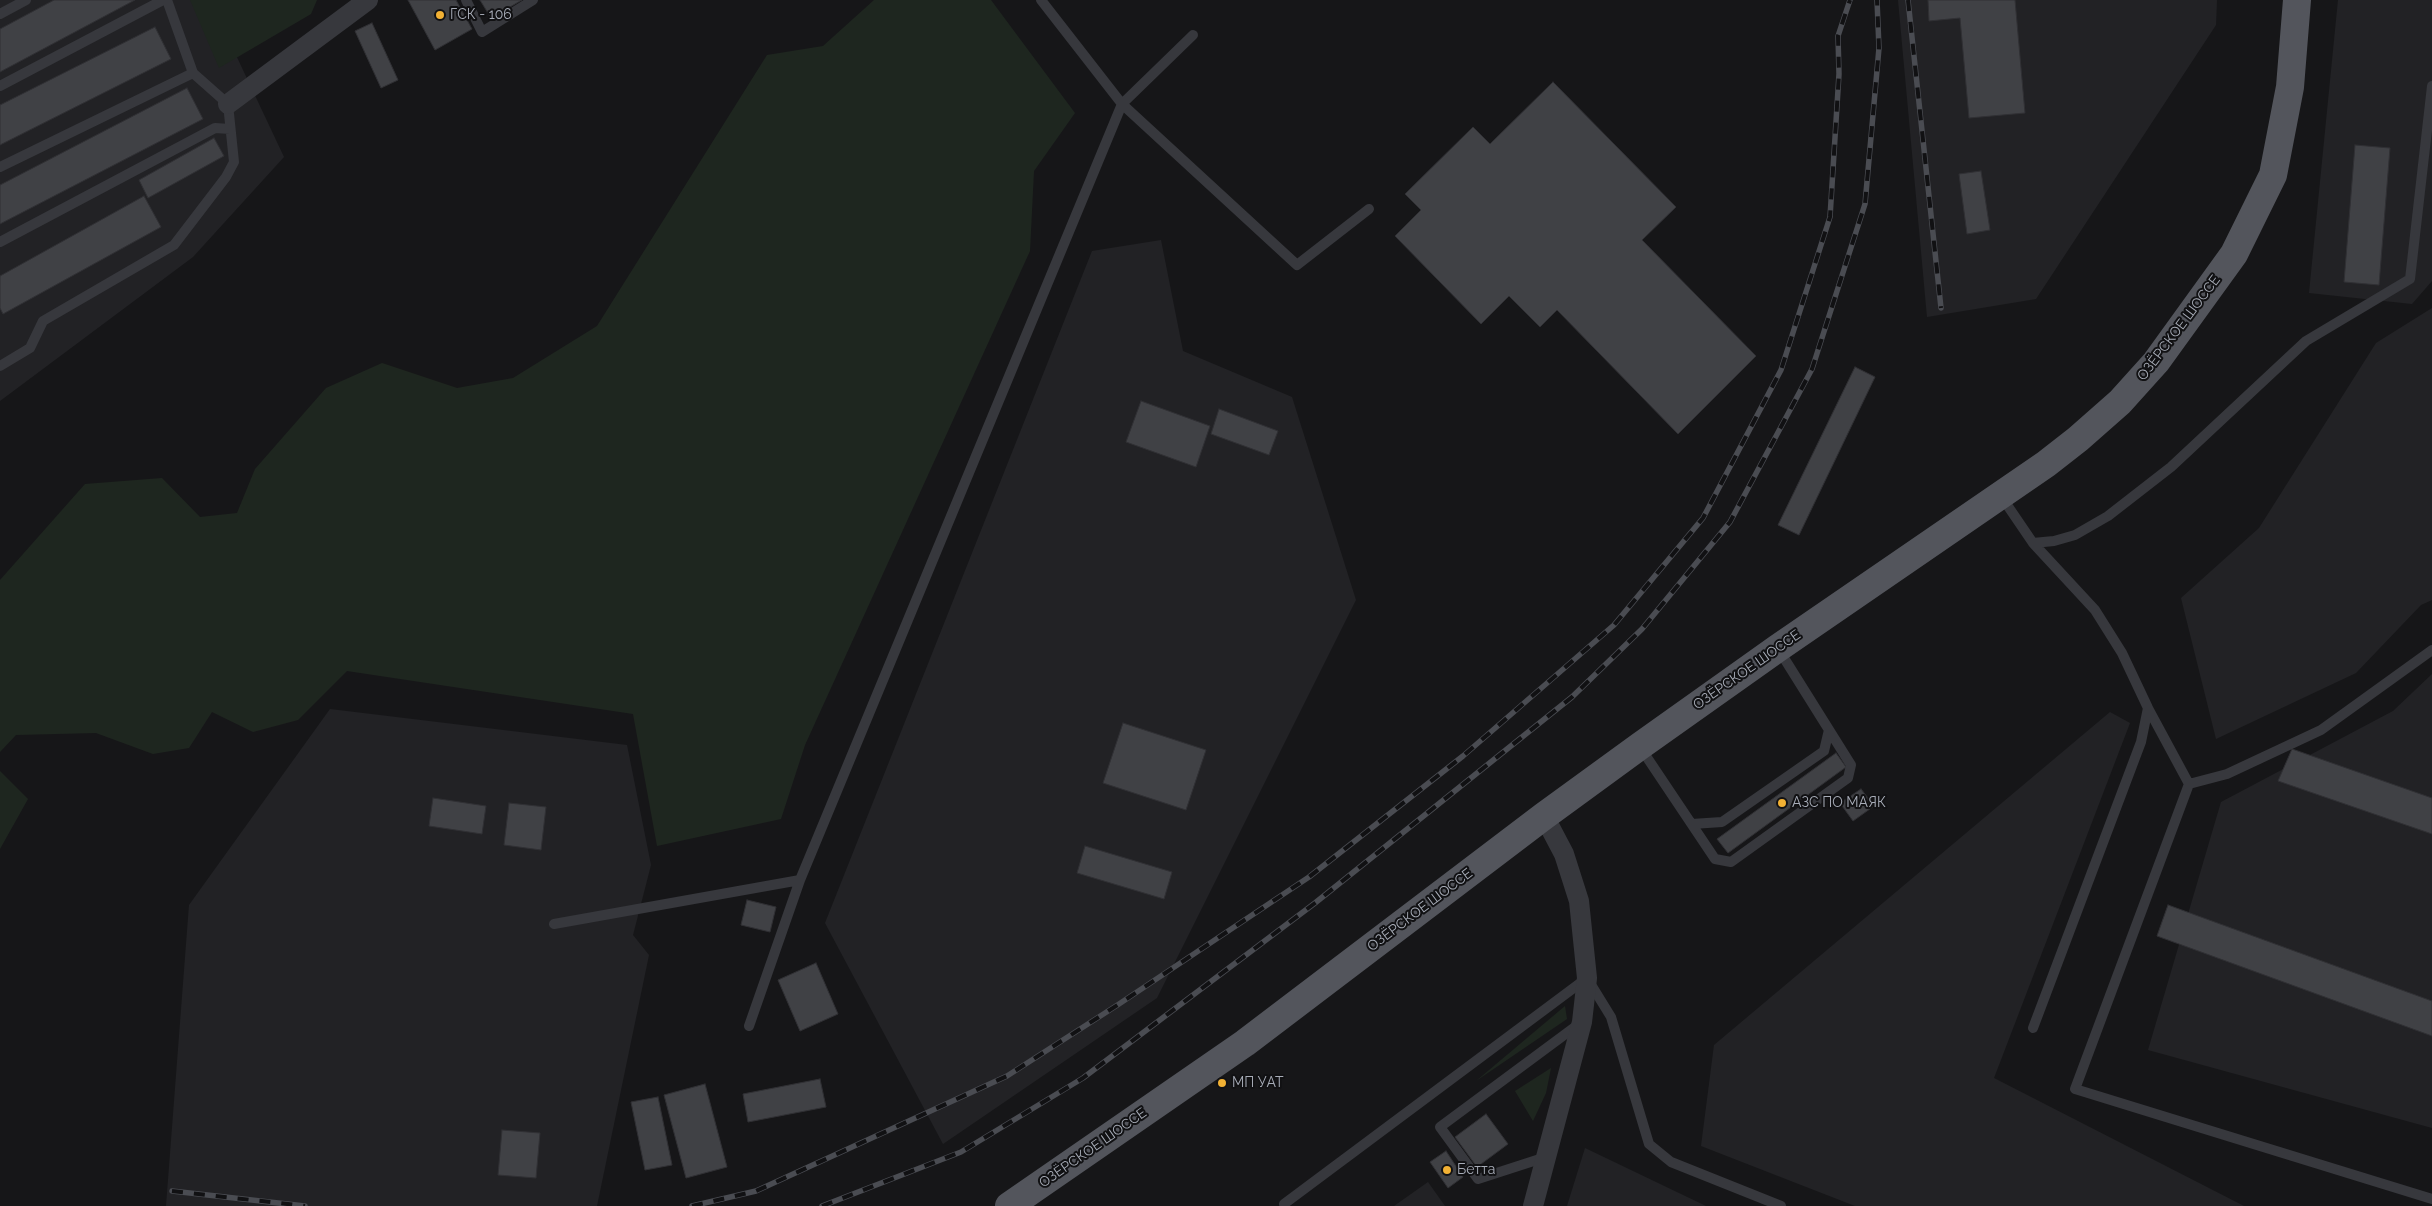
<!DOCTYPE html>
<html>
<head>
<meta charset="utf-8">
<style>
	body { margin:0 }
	canvas { display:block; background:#161618 }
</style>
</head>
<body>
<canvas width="2432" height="1206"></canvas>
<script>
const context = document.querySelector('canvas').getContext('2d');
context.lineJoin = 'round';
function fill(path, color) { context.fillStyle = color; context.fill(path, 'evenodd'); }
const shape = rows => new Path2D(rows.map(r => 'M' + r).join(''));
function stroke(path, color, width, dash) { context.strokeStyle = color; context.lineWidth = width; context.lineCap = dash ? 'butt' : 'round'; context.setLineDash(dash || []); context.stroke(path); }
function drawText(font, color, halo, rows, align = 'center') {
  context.font = font + ' Raleway,sans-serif'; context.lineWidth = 4; context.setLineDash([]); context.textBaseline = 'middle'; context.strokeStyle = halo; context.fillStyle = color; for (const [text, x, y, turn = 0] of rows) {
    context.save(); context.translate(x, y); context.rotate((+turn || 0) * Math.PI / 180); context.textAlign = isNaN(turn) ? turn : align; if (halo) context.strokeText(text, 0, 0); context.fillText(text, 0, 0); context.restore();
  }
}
const built = shape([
	[0,0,210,0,284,157,193,257,0,401],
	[1898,0,2217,0,2216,25,2036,299,1927,317],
	[2338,0,2432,0,2432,281,2412,304,2309,293],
	[1161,240,1183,351,1292,397,1356,600,1157,998,943,1144,825,923,1092,251],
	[2432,308,2432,600,2421,605,2356,673,2216,739,2181,598,2259,528,2376,343],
	[2432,674,2432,1128,2148,1050,2221,802,2393,711],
	[330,709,627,745,651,865,633,935,649,955,597,1206,166,1206,189,905],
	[2110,712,2130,723,1994,1078,2244,1206,1855,1206,1701,1146,1714,1045],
	[1585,1148,1706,1206,1567,1206],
	[1428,1182,1445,1206,1394,1206]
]);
const green = shape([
	[190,0,317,0,311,14,219,68],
	[874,0,991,0,1075,113,1034,171,1030,251,805,745,781,819,657,846,633,714,347,671,298,720,253,732,212,712,189,748,153,754,96,733,16,735,0,752,0,580,85,484,162,478,200,517,237,513,255,469,326,388,382,363,457,388,513,378,597,326,767,55,823,46],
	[0,771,28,799,0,849],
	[1565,1006,1567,1019,1476,1081],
	[1551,1068,1546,1093,1533,1121,1515,1091]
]);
const building = shape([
	[54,0,135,0,0,72,0,29,54,0],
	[408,0,456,0,472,29,435,50,408,0],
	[480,0,522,0,491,18,480,0],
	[1928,0,2015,0,2025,113,1969,118,1960,18,1929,21,1928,0],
	[372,23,398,80,381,88,355,31,372,23],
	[155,27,171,59,0,145,0,105,155,27],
	[1553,82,1676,207,1642,240,1756,356,1678,434,1557,310,1540,327,1509,296,1481,324,1395,236,1421,210,1405,194,1473,127,1490,144,1553,82],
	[187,88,203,119,0,224,0,185,187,88],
	[214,138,224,156,148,198,139,180,214,138],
	[2355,145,2390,148,2379,285,2344,282,2355,145],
	[1981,171,1990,230,1967,234,1959,174,1981,171],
	[144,196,161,227,3,314,0,308,0,276,144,196],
	[1855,367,1875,377,1799,535,1778,525,1855,367],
	[1141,401,1210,426,1196,467,1126,442,1141,401],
	[1219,409,1278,431,1269,455,1211,434,1219,409],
	[1123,723,1206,750,1186,810,1103,783,1123,723],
	[2292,749,2432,798,2432,834,2278,781,2292,749],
	[1836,753,1846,767,1728,853,1717,839,1836,753],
	[1861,789,1874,806,1853,821,1840,803,1861,789],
	[433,798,486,806,482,834,429,826,433,798],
	[509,803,546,807,541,850,504,845,509,803],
	[1085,846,1172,872,1164,899,1077,873,1085,846],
	[747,900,776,907,770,932,741,925,747,900],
	[2168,905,2432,1001,2432,1036,2157,936,2168,905],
	[816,963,838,1014,800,1031,778,980,816,963],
	[820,1079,826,1107,748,1122,743,1094,820,1079],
	[705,1084,727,1167,686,1178,664,1095,705,1084],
	[658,1097,672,1165,645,1170,631,1102,658,1097],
	[1486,1114,1508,1144,1477,1167,1455,1137,1486,1114],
	[502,1130,540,1133,536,1178,498,1175,502,1130],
	[1446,1151,1463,1177,1448,1188,1430,1162,1446,1151]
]);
const lane = shape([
	[466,0,482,32,533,0],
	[0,14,26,0],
	[1193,35,1122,104,1297,265,1369,209],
	[0,86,163,0],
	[0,167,193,73],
	[0,242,215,128,230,129],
	[0,366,30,348,43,321,174,245,226,177,234,162,228,104,193,73,167,0],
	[2001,496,2033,543,2095,610,2122,653,2148,708,2189,784,2227,774,2321,730,2432,650],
	[2033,543,2054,541,2075,535,2108,516,2171,467,2306,341,2410,279,2432,86],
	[1640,747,1715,859,1731,862,1848,778,1851,765,1779,650],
	[2189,784,2075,1089,2432,1199],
	[1692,824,1722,822,1824,751,1829,730],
	[554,924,800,880,1122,104,1041,0],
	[749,1026,800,880],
	[2033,1028,2141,742,2148,708],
	[1546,1157,1478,1179,1440,1127,1579,1024],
	[1284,1204,1587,978,1611,1017,1649,1144,1671,1162,1781,1206]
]);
const street = shape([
	[228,104,368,0],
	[1533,1206,1582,1022,1587,978,1579,901,1564,854,1544,816]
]);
const primary = shape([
	[1009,1206,1245,1043,1544,816,1640,746,1778,648,2046,464,2078,439,2120,402,2156,362,2234,254,2273,175,2290,87,2297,0]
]);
const rail = shape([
	[1908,0,1941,308],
	[172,1191,305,1206],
	[692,1206,756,1191,1007,1076,1119,1004,1309,877,1463,756,1614,625,1703,518,1781,370,1830,217,1839,74,1838,36,1850,0],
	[822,1206,961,1152,1083,1078,1315,903,1572,697,1642,629,1730,522,1812,369,1865,204,1879,48,1877,0]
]);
const markers = [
	[440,15,5,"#f2b134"],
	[1782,803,5,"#f2b134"],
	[1222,1083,5,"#f2b134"],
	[1447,1170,5,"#f2b134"]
];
const poiNames = [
	["ГСК - 106",450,15],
	["АЗС ПО МАЯК",1792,803],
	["МП УАТ",1232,1083],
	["Бетта",1457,1170]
];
const streetNames = [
	["ОЗЁРСКОЕ ШОССЕ",2179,328,-53],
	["ОЗЁРСКОЕ ШОССЕ",1747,670,-35],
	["ОЗЁРСКОЕ ШОССЕ",1420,910,-37],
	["ОЗЁРСКОЕ ШОССЕ",1093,1148,-35]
];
fill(built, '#222225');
fill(green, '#1e261f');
fill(building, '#404145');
stroke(building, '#303034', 1);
stroke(lane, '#37383d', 10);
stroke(street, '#37383d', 20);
stroke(primary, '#53555c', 28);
stroke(rail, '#4a4c52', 5.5);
stroke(rail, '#111113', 4, [11]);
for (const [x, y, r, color] of markers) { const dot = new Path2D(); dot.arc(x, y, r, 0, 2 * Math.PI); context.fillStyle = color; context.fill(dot); stroke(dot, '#111113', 2); }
drawText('14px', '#a8adb8', '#111113', poiNames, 'left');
drawText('14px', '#a8adb8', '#111113', streetNames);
</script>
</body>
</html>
